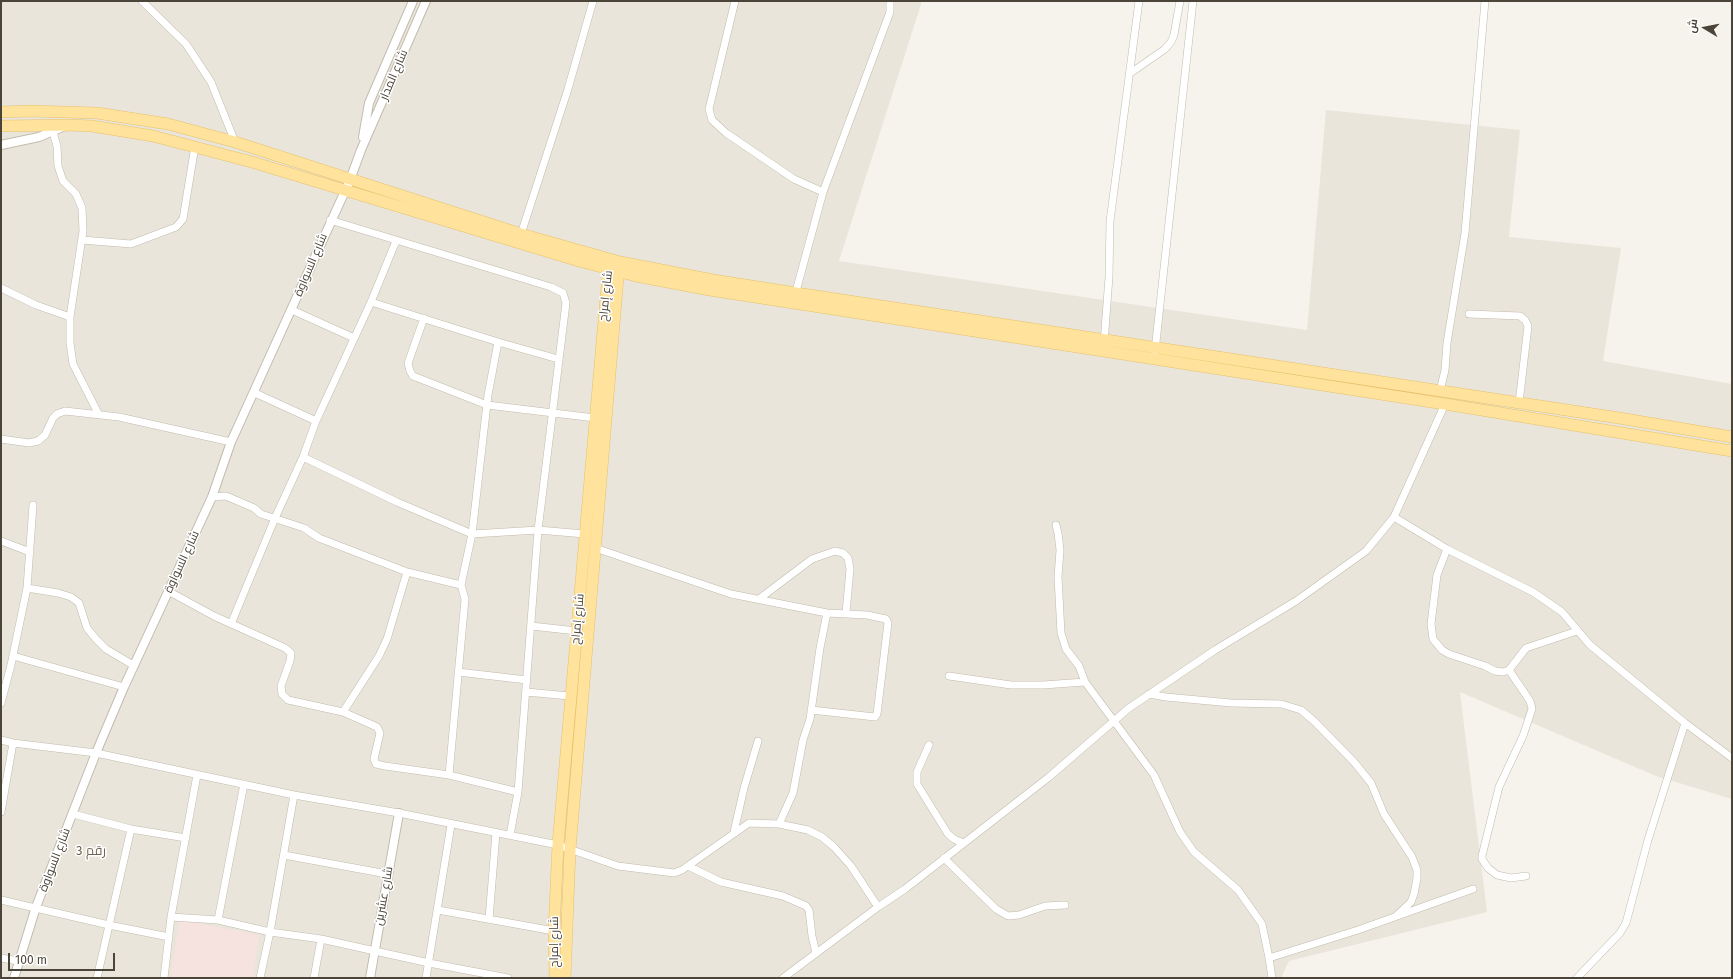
<!DOCTYPE html>
<html>
<head>
<meta charset="utf-8">
<style>
	body { margin:0 }
	#map { position:relative; width:1733px; height:979px; overflow:hidden; background:#f6f3ec; font-family:"Fira Sans",Cairo,sans-serif }
	canvas { display:block }
	.frame { position:absolute; inset:0; border:2px solid #4b4439; pointer-events:none }
	.north { position:absolute; left:1685px; top:8px; width:40px; height:40px; -webkit-text-stroke:3px #fff; paint-order:stroke; rotate:280deg; font-size:11px; font-weight:700; line-height:16px; text-align:center; color:#4b4439 }
	.north::after { content:''; display:block; margin:auto; width:14px; height:18px; background:#4b4439; clip-path:polygon(50% 0,100% 100%,50% 72%,0 100%) }
	.scale { position:absolute; left:8px; top:953px; width:107px; height:18px; box-sizing:border-box; border:2px solid #4b4439; border-top:0; padding-left:5px; font-size:12px; line-height:14px; white-space:nowrap; color:#4b4439; -webkit-text-stroke:3px #fff; paint-order:stroke }
</style>
</head>
<body>
<div id="map">
<canvas width="1733" height="979"></canvas>
<div class="frame"></div>
<div class="north">ش</div>
<div class="scale">100 m</div>
</div>
<script>
const context = document.querySelector('canvas').getContext('2d');
context.lineJoin = 'round';
function fill(path, color) { context.fillStyle = color; context.fill(path, 'evenodd'); }
const shape = rows => new Path2D(rows.map(r => 'M' + r).join(''));
function stroke(path, color, width, dash) { context.strokeStyle = color; context.lineWidth = width; context.lineCap = dash ? 'butt' : 'round'; context.setLineDash(dash || []); context.stroke(path); }
function drawText(font, color, halo, rows, align = 'center') {
  context.font = font + ' "Fira Sans",Cairo,sans-serif'; context.lineWidth = 3; context.setLineDash([]); context.textBaseline = 'middle'; context.strokeStyle = halo; context.fillStyle = color; for (const [text, x, y, turn = 0] of rows) {
    context.save(); context.translate(x, y); context.rotate((+turn || 0) * Math.PI / 180); context.textAlign = isNaN(turn) ? turn : align; if (halo) context.strokeText(text, 0, 0); context.fillText(text, 0, 0); context.restore();
  }
}
const residential = shape([
	[1,1,922,1,839,261,1307,330,1326,110,1520,130,1509,237,1621,248,1603,361,1732,384,1732,799,1656,776,1460,692,1487,912,1289,961,1281,978,1,978]
]);
const medical = shape([
	[180,920,259,935,253,978,170,978]
]);
const minor = shape([
	[142,1,186,44,211,82,235,142],
	[735,1,709,109,712,120,726,133,794,179,823,192],
	[1129,74,1165,49,1171,42,1174,35,1180,1],
	[53,132,57,146,58,166,63,181,76,194,82,208,83,231,70,317,70,343,73,364,98,413],
	[330,220,551,287,563,293,566,303,538,530,518,792,510,835],
	[521,234,568,89,593,1],
	[82,240,131,244,176,227,183,219,195,146],
	[1,288,36,305,70,317],
	[795,295,823,192,890,12,890,1],
	[371,302,498,342,558,359],
	[292,310,354,338],
	[1469,314,1520,316,1525,320,1528,326,1519,403],
	[424,318,408,363,410,371,413,376,487,405,595,418],
	[498,342,488,395,472,534,461,585,465,599,449,775,518,792],
	[1104,343,1109,277,1110,221,1139,1],
	[1155,351,1193,1],
	[1440,391,1445,370,1447,343,1465,233,1485,1],
	[255,393,316,421],
	[1,439,29,443,38,441,45,435,53,418,57,414,65,411,119,417,231,442],
	[303,457,397,502,472,534,538,530,585,534],
	[212,497,226,496,254,508,261,514,304,528,319,538,407,572,461,585],
	[1394,517,1447,549,1533,592,1562,612,1590,645,1685,723,1732,758],
	[1056,525,1058,533,1060,550,1058,577,1061,633,1066,649,1079,666,1085,682],
	[1,541,30,552],
	[595,548,731,594,827,613,867,615,886,619,888,623,877,714,875,717,811,710],
	[1447,549,1437,575,1431,624,1433,639,1442,650,1449,654,1485,666,1495,671,1503,672,1509,670,1526,648,1577,631],
	[27,588,58,593,71,597,79,603,87,628,96,639,106,649,133,665],
	[168,591,214,616,285,648,291,653,290,661,281,686,282,694,288,700,343,712,377,727,380,733,374,759,376,764,385,766,449,775],
	[759,599,812,559,835,551,843,553,848,558,850,569,846,613],
	[231,624,275,518,303,457,316,421,371,302,396,241],
	[531,626,577,631],
	[13,656,124,687],
	[1509,670,1530,701,1532,709,1523,736,1499,787,1482,856,1482,859,1488,868,1497,875,1511,878,1526,876],
	[458,672,527,680],
	[949,676,1011,685,1043,685,1085,682,1154,775,1180,832,1194,852,1238,890,1262,924,1269,958,1272,978],
	[526,692,570,696],
	[1149,694,1166,697,1231,703,1281,704,1301,710,1314,721,1354,762,1371,783,1384,814,1412,857,1417,870,1417,878,1414,894,1411,902,1396,916],
	[1,703,11,665,27,588,33,505],
	[343,712,379,656,387,639,407,572],
	[1,740,13,743,96,753,294,795,399,813,558,845,618,866,674,873,682,870,749,823,779,824,808,830,822,837,834,847,851,866,878,907],
	[929,745,917,772,917,784,948,834,954,839,963,843],
	[1,812,13,743],
	[73,814,131,829,186,838],
	[779,824,793,793,803,740,810,719,820,648,827,613],
	[734,832,744,788,758,741],
	[284,855,387,874],
	[944,858,996,909,1008,916,1019,915,1045,906,1065,905],
	[688,866,721,882,783,896,806,906,809,910,812,936,816,953],
	[1,900,109,925,169,937],
	[438,910,554,931],
	[171,917,218,920,270,932,321,939,429,963,508,978],
	[489,919,496,833],
	[218,920,244,784],
	[1,958,18,961],
	[1269,958,1358,930,1473,889],
	[97,978,131,829],
	[164,978,171,917,197,775],
	[260,978,270,932,294,795],
	[314,978,321,939],
	[426,978,451,825],
	[783,978,878,907,905,889,1049,777,1129,708,1215,650,1296,601,1366,551,1394,517,1445,404],
	[1577,978,1620,933,1626,923,1648,840,1685,723]
]);
const tertiary = shape([
	[363,137,369,103,413,1],
	[1,145,39,137,65,126],
	[14,978,36,907,96,753,124,687,212,497,231,442,350,180,361,150,426,1],
	[370,978,399,813]
]);
const primary = shape([
	[1,112,31,111,97,113,168,124,235,142,521,234,620,262,713,280,796,293,1619,418,1732,437],
	[1,126,68,125,92,126,153,136,252,162,579,261,636,276,710,290,1445,404,1732,451],
	[555,978,554,931,558,845,609,263],
	[565,978,570,849,619,265]
]);
const streetNames = [
	["شارع المدار",394,75,-67],
	["شارع السواوة",311,265,-67],
	["شارع إمراح",606,296,-84],
	["شارع السواوة",182,562,-65],
	["شارع إمراح",578,619,-85],
	["شارع السواوة",55,860,-69],
	["شارع عشرين",384,896,-80],
	["شارع إمراح",555,942,-90]
];
const neighbourhoodNames = [
	["رقم 3",91,851]
];
fill(residential, '#eae5da');
fill(medical, '#f6e3e0');
stroke(minor, '#c2bbae', 8);
stroke(tertiary, '#c2bbae', 10);
stroke(primary, '#e6c16a', 12);
stroke(minor, '#fff', 7);
stroke(tertiary, '#fff', 8);
stroke(primary, '#ffe39c', 11);
drawText('12px', '#4b4439', '#fff', streetNames);
drawText('13px', '#6e6250', '#fff', neighbourhoodNames);
</script>
</body>
</html>
